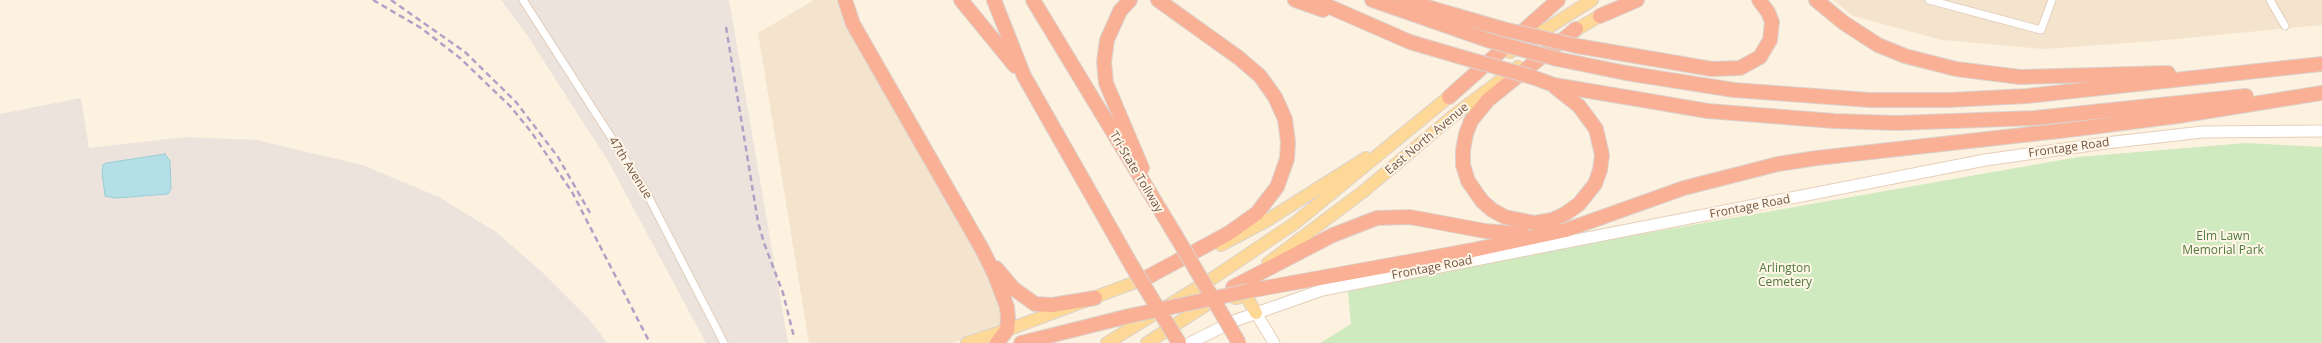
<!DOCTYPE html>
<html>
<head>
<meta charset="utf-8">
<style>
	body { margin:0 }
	canvas { display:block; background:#fdf2e0 }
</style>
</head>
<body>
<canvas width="2322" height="343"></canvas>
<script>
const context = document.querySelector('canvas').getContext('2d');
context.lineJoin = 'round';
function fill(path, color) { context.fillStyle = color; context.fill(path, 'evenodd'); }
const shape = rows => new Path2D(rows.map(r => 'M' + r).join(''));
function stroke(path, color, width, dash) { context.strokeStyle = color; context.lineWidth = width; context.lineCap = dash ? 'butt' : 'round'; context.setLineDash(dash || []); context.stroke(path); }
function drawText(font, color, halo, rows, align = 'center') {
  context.font = font + ' "Open Sans",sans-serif'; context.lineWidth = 4; context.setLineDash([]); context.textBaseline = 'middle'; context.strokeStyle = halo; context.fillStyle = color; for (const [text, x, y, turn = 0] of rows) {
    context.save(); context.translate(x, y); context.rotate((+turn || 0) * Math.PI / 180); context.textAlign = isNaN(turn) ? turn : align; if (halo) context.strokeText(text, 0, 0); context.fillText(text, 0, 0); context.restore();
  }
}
const residential = shape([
	[814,0,837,0,985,267,1002,308,1005,327,952,343,809,343,758,33],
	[1833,0,2322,0,2322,25,2155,41,2043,49,1942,40,1853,16]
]);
const industrial = shape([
	[501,0,729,0,788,343,706,343,608,161,527,35],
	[81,98,89,148,185,137,256,140,362,165,439,197,496,232,541,271,590,320,607,343,0,343,0,114]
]);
const green = shape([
	[2246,143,2322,147,2322,343,1320,343,1351,324,1348,291,1573,246,2078,157]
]);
const water = shape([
	[165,154,170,161,171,189,168,194,116,198,105,196,102,172,103,165,106,163,165,154]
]);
const street = shape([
	[523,0,645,190,724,343],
	[1929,0,2041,30,2052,0],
	[2270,0,2285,26]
]);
const secondary = shape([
	[1256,313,1274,343],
	[1190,343,1234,321,1322,290,1985,160,2106,143,2202,132,2322,131]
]);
const primary = shape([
	[1569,34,1608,11],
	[1510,52,1592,0],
	[1221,245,1266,221,1366,158],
	[1268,263,1364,191,1453,116,1518,67],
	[1235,298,1246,296,1256,313],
	[967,343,1007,330,1149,277],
	[1107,343,1213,278,1295,223,1456,91],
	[1147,343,1215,299]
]);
const highway = shape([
	[845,0,853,24,982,249,994,273,1007,307,1008,319,1007,330,997,343],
	[961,0,1015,66],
	[994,0,1024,76,1132,266],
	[1033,0,1176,236],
	[1130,0,1120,11,1107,40,1104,62,1106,83,1142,168],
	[1295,0,1323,10],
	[1314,0,1410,42,1461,57],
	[1372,0,1487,40],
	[1403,0,1503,29],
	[1816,0,1844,23,1878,45,1905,56,1956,69,2020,77,2168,73],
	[1600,16,1637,0],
	[1577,46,1712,69,1740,68,1760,57,1770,40,1772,22,1768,12,1759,0],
	[1557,59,1626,73,1734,90,1870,100,1949,100,2027,96,2322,64],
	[1532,77,1554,85,1708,111,1834,121,1897,123,2035,118,2246,96],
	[1555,87,1579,106,1596,129,1602,155,1600,170,1595,184,1579,204,1565,214,1552,220,1535,223,1505,217,1492,210,1482,201,1468,181,1463,165,1463,150,1466,134,1471,121,1488,100,1576,29],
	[1449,97,1558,0],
	[996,268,1014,289,1035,304,1052,305,1095,298],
	[1146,278,1229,233,1257,213,1277,187,1287,159,1288,142,1285,119,1275,97,1260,76,1239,58,1158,0],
	[1233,287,1333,235,1377,218,1410,217,1485,231,1523,234],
	[1248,291,1473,250,1566,230,1684,188,1778,164,1817,158,2068,130,2178,116,2322,93],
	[1021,343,1129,316]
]);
const rail = shape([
	[373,0,421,28,460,58,511,107,532,133,572,192,650,343],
	[391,0,465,52,516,102,558,157,590,213],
	[726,27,758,222,764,243,783,293,794,337]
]);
const highwayBridge = shape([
	[1503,29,1577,46],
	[1487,40,1557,59],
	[1461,57,1532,77],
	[1176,236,1239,343],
	[1132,266,1179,343],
	[1129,316,1248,291]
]);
const streetNames = [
	["East North Avenue",1427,139,-40],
	["Frontage Road",2069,148,-8],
	["47th Avenue",630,168,58],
	["Tri-State Tollway",1136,172,59],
	["Frontage Road",1750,207,-11],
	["Frontage Road",1432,268,-11]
];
const parkNames = [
	["Elm Lawn",2223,237],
	["Memorial Park",2223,251],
	["Arlington",1785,269],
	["Cemetery",1785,283]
];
fill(residential, '#f4e4ce');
fill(industrial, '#ebe3dc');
fill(green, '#d0eabf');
fill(water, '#b4dfe6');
stroke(water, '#9aced8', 1);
stroke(street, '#e1cebc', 9);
stroke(secondary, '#e6cfba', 13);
stroke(primary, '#dbd3cf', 14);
stroke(highway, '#dbd3cf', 16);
stroke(street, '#fff', 7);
stroke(secondary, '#fff', 11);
stroke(primary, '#fed896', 12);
stroke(highway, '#f9b095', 14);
stroke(rail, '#b49fc6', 2.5, [6, 4]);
stroke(highwayBridge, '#dbd3cf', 16, []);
stroke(highwayBridge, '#f9b095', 14);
drawText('12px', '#745747', '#fff6e7', streetNames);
drawText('12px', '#507a3f', '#fff6e7', parkNames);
</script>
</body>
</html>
